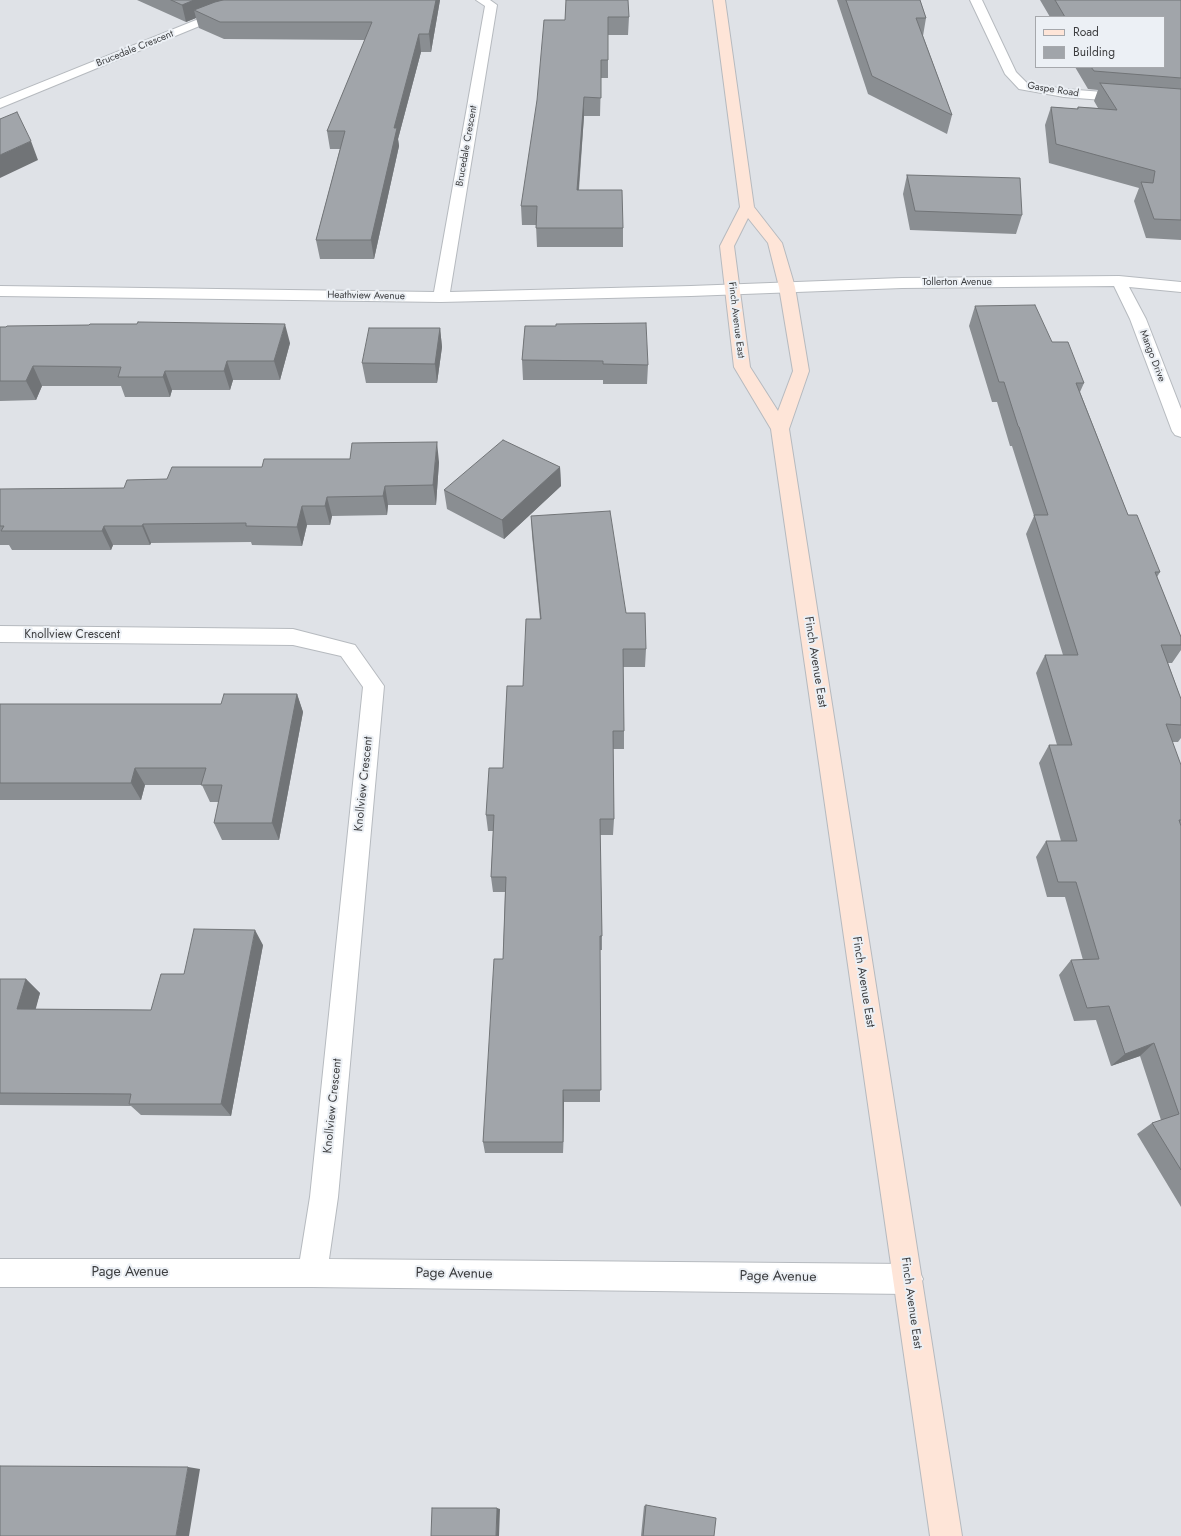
<!DOCTYPE html>
<html>
<head>
<meta charset="utf-8">
<style>
	body { margin:0 }
	#map { position:relative; width:1181px; height:1536px; overflow:hidden; background:#dfe2e7; font-family:Jost,sans-serif }
	canvas { display:block }
	.legend { position:absolute; left:1035px; top:16px; width:130px; height:52px; box-sizing:border-box; background:#ecf0f5; border:1px solid #a6a8ac; margin:0; padding:5px 7px; list-style:none; font-size:12px; color:#3c3d3f }
	.legend li { display:flex; align-items:center; gap:8px; height:20px }
	.legend b { width:20px; border:1px solid #a6a8ac }
</style>
</head>
<body>
<div id="map">
<canvas width="1181" height="1536"></canvas>
<ul class="legend">
<li><b style="height:5px;background:#fee5d8"></b>Road</li>
<li><b style="height:11px;background:#a1a5aa"></b>Building</li>
</ul>
</div>
<script>
const context = document.querySelector('canvas').getContext('2d');
context.lineJoin = 'round';
const shape = rows => new Path2D(rows.map(r => 'M' + r).join(''));
function stroke(path, color, width, dash) { context.strokeStyle = color; context.lineWidth = width; context.lineCap = dash ? 'butt' : 'round'; context.setLineDash(dash || []); context.stroke(path); }
function fill(path, color) { context.fillStyle = color; context.fill(path, 'evenodd'); }
function drawText(font, color, halo, rows, align = 'center') {
  context.font = font + ' Jost,sans-serif'; context.lineWidth = 4; context.setLineDash([]); context.textBaseline = 'middle'; context.strokeStyle = halo; context.fillStyle = color; for (const [text, x, y, turn = 0] of rows) {
    context.save(); context.translate(x, y); context.rotate((+turn || 0) * Math.PI / 180); context.textAlign = isNaN(turn) ? turn : align; if (halo) context.strokeText(text, 0, 0); context.fillText(text, 0, 0); context.restore();
  }
}
const street = shape([
	[260,0,279,0,277,2,219,18,0,108,0,99,211,14,260,0],
	[476,0,490,0,497,5,450,292,691,286,902,278,1119,276,1181,282,1181,292,1129,287,1146,319,1181,409,1181,437,1175,435,1172,431,1130,319,1114,286,902,288,691,296,441,302,0,296,0,286,434,292,485,6,476,0],
	[970,0,982,0,1016,72,1027,83,1064,89,1181,98,1181,106,1064,97,1019,89,1005,74,970,0],
	[0,626,293,629,355,645,384,686,338,1197,329,1259,908,1264,918,1269,923,1279,918,1289,908,1294,312,1287,0,1287,0,1259,300,1259,310,1197,363,687,341,656,293,645,0,642,0,626]
]);
const secondary = shape([
	[713,0,725,0,754,207,782,243,795,287,809,371,789,429,962,1536,930,1536,771,429,734,367,720,246,740,207,713,0],
	[748,218,768,243,779,287,793,371,778,411,750,367,734,246,748,218]
]);
const wall = shape([
	[137,0,440,0,431,52,421,52,398,139,399,146,374,259,320,259,316,240,340,149,330,149,327,131,365,40,224,39,199,28,196,18,186,22],
	[566,0,629,17,628,35,608,35,608,78,601,78,600,116,584,116,579,190,623,228,623,247,537,247,536,225,522,225,521,206,565,20],
	[837,0,920,0,926,18,923,36,952,115,947,134,868,94],
	[1040,0,1181,0,1181,240,1146,238,1134,201,1139,188,1049,163,1045,125,1051,107,1077,109,1078,107,1098,108,1094,101,1098,90,1088,89,1075,67,1164,67,1164,17,1050,17],
	[907,175,1022,215,1016,234,910,230,903,194],
	[975,306,1052,342,1084,383,1080,392,1128,515,1160,572,1157,577,1181,637,1181,650,1172,663,1168,663,1181,699,1181,738,1178,742,1172,742,1181,765,1181,1207,1137,1134,1152,1123,1161,1120,1140,1056,1111,1066,1096,1020,1074,1021,1059,975,1071,960,1083,960,1065,897,1047,897,1036,857,1046,841,1061,841,1039,763,1049,745,1057,745,1036,673,1045,655,1063,655,1026,534,1034,516,1012,446,1010,446,997,402,992,402,969,326],
	[89,325,290,343,280,380,233,380,230,390,172,390,170,397,125,397,121,386,42,386,36,400,0,401,0,327],
	[525,326,648,365,647,384,603,384,603,380,523,380,522,360],
	[440,328,442,347,437,383,366,383,362,363],
	[439,462,436,505,388,505,387,515,332,516,330,525,307,525,302,546,252,545,251,542,151,543,150,545,113,545,111,550,12,550,9,545,0,545,0,489,124,488,167,479,262,467],
	[560,467,561,486,504,539,447,509,444,490],
	[531,516,626,613,646,649,645,667,623,667,624,731,624,749,613,749,614,819,613,835,600,835,602,936,602,950,600,950,600,1102,564,1102,563,1153,485,1153,483,1142,503,959,505,892,493,892,491,877,493,831,488,831,486,815,503,768,540,619,532,535],
	[297,694,303,712,279,840,222,840,214,823,219,802,210,802,202,785,145,785,141,800,0,800,0,704,221,704],
	[263,945,231,1116,141,1115,131,1106,0,1105,0,979,26,979,40,993,35,1009,151,1010,184,974],
	[646,1505,714,1536,641,1536,644,1506]
]);
const shadedWall = shape([
	[194,0,255,0,194,10,196,18,186,22,182,5],
	[436,0,440,0,431,52,429,34],
	[419,34,421,52,398,139,399,146,374,259,371,240,394,128],
	[584,97,584,116,577,209,577,190],
	[31,141,38,160,0,178,0,155],
	[285,324,290,343,280,380,274,361],
	[440,328,442,347,437,383,435,364],
	[227,361,233,380,230,390,224,371],
	[33,366,42,386,36,400,26,381],
	[165,371,172,390,170,397,163,377],
	[437,442,439,462,436,505,433,485],
	[560,467,561,486,504,539,502,520],
	[385,486,388,505,387,515,383,496],
	[327,497,332,516,330,525,325,506],
	[302,506,307,525,302,546,297,527],
	[143,524,151,543,150,545,142,526],
	[104,526,113,545,111,550,102,531],
	[297,694,303,712,279,840,272,823],
	[135,768,145,785,141,800,131,783],
	[255,930,263,945,231,1116,221,1104],
	[26,979,40,993,32,1023,17,1009],
	[1154,1043,1140,1056,1111,1066,1125,1054],
	[563,1090,564,1102,563,1153],
	[188,1467,200,1469,189,1536,176,1536],
	[497,1508,500,1509,499,1536,496,1536]
]);
const building = shape([
	[171,0,194,0,182,5,171,0],
	[223,0,436,0,429,34,419,34,394,128,397,128,371,240,316,240,345,131,327,131,372,22,220,22,194,10,215,2,223,0],
	[566,0,628,0,629,17,608,17,608,60,601,60,601,98,584,97,577,190,622,190,623,228,536,228,537,206,521,206,537,100,544,20,565,20,566,0],
	[846,0,920,0,926,18,916,18,952,115,872,76,846,0],
	[1055,0,1181,0,1181,78,1094,71,1091,67,1164,67,1164,17,1065,17,1055,0],
	[1100,83,1181,89,1181,220,1154,219,1141,182,1153,183,1155,171,1056,144,1051,107,1078,109,1078,107,1117,110,1100,83],
	[17,112,31,141,0,155,0,119,17,112],
	[907,175,1020,178,1022,215,915,211,907,175],
	[1035,305,1052,342,1068,342,1084,383,1076,383,1128,515,1137,515,1160,572,1155,572,1181,637,1181,645,1161,645,1181,699,1181,725,1166,724,1181,765,1181,820,1179,820,1181,826,1181,1170,1152,1123,1179,1114,1154,1043,1125,1054,1109,1006,1087,1008,1071,960,1099,959,1076,882,1058,882,1046,841,1077,841,1049,745,1072,745,1045,655,1078,655,1034,515,1048,515,1019,427,1018,426,1004,382,999,382,975,306,1035,305],
	[138,322,285,324,274,361,227,361,224,371,165,371,163,377,118,377,121,367,33,366,26,381,0,381,0,327,6,327,7,326,89,325,90,324,137,324,138,322],
	[646,323,648,365,603,364,603,361,522,360,525,326,556,326,556,324,646,323],
	[369,328,440,328,435,364,362,363,369,328],
	[503,440,560,467,502,520,444,490,503,440],
	[437,442,433,485,385,486,383,496,327,497,325,506,302,506,297,527,246,526,246,523,143,524,142,526,104,526,102,531,1,531,4,526,0,526,0,489,124,488,127,480,167,479,172,467,262,467,264,459,350,459,352,443,437,442],
	[610,511,626,613,645,613,646,649,623,649,624,731,613,731,614,819,600,819,602,936,600,936,601,1090,563,1090,563,1142,483,1142,494,959,503,959,506,877,491,877,494,815,486,815,489,768,503,768,507,686,523,686,526,619,541,619,531,516,610,511],
	[224,694,297,694,272,823,214,823,222,785,201,785,206,768,135,768,131,783,0,783,0,704,221,704,224,694],
	[194,929,255,930,221,1104,129,1104,131,1094,0,1093,0,979,26,979,17,1009,151,1010,161,974,184,974,194,929],
	[0,1466,188,1467,176,1536,0,1536,0,1466],
	[646,1505,716,1518,714,1536,643,1536,646,1505],
	[432,1508,497,1508,496,1536,431,1536,432,1508]
]);
const farStreetnames = [
	["Brucedale Crescent",135,49,-22],
	["Gaspe Road",1053,90,9],
	["Brucedale Crescent",467,146,-80],
	["Tollerton Avenue",957,283],
	["Heathview Avenue",366,296,1],
	["Finch Avenue East",736,320,83],
	["Mango Drive",1152,356,69]
];
const streetNames = [
	["Knollview Crescent",72,635],
	["Finch Avenue East",815,662,81],
	["Knollview Crescent",364,784,-84],
	["Finch Avenue East",863,982,81],
	["Knollview Crescent",333,1106,-84],
	["Finch Avenue East",911,1303,82]
];
const nearStreetnames = [
	["Page Avenue",130,1273],
	["Page Avenue",454,1274,1],
	["Page Avenue",778,1277,1]
];
stroke(street, '#b6babf', 2);
stroke(secondary, '#b6babf', 2);
fill(street, '#fff');
fill(secondary, '#fee5d8');
fill(wall, '#8a8e92');
fill(shadedWall, '#717477');
fill(building, '#a1a5aa');
stroke(building, '#717477', 1);
drawText('10px', '#3c3d3f', '#ecf0f5', farStreetnames);
drawText('12px', '#3c3d3f', '#ecf0f5', streetNames);
drawText('14px', '#3c3d3f', '#ecf0f5', nearStreetnames);
</script>
</body>
</html>
